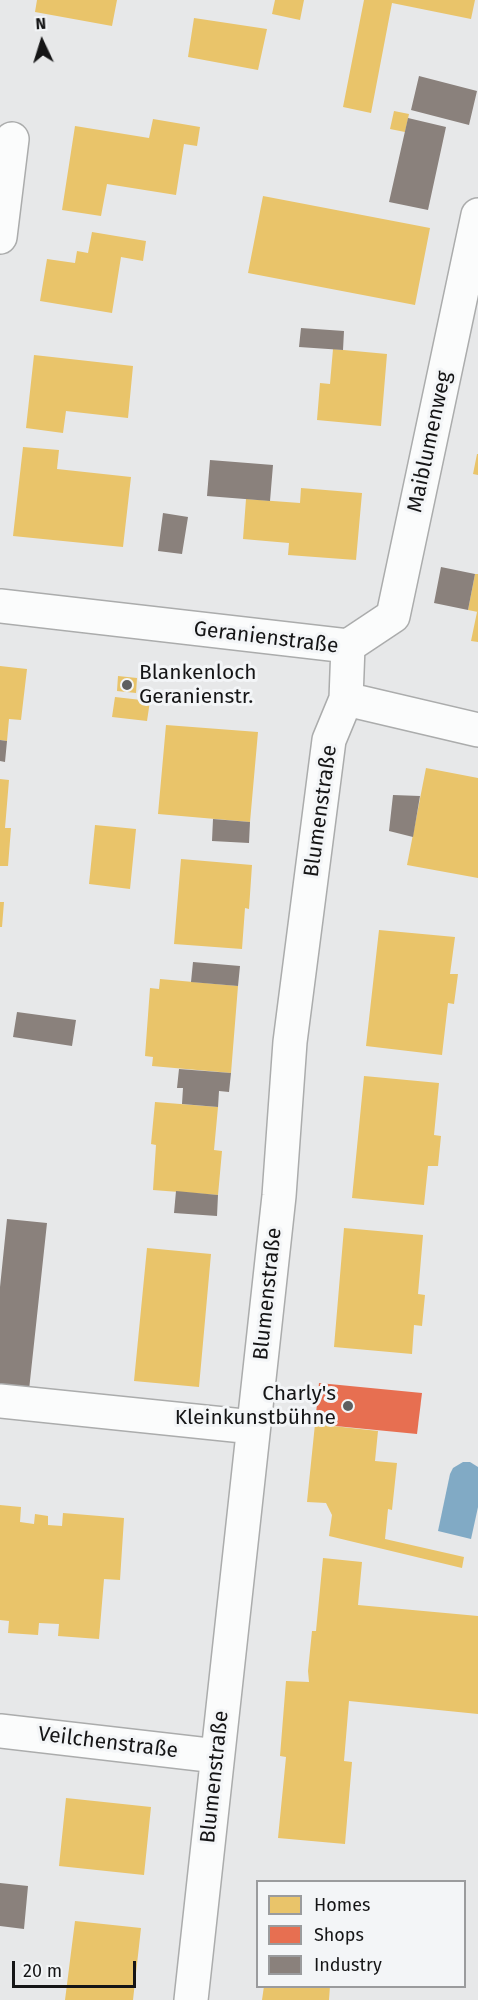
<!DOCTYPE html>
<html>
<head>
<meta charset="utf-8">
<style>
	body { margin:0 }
	#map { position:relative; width:478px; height:2000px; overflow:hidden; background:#e7e8e9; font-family:"Fira Sans",sans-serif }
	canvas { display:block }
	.legend { position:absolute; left:256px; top:1880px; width:210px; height:108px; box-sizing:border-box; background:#f3f5f7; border:2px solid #9a9b9d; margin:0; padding:8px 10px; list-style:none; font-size:18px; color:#151516 }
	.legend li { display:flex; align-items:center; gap:12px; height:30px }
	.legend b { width:30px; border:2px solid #9a9b9d }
	.north { position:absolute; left:12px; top:12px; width:60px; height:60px; -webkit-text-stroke:4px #f3f5f7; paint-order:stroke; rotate:356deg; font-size:16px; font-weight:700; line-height:24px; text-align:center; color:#151516 }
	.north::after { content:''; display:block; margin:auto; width:21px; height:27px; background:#151516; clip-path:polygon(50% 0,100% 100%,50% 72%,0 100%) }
	.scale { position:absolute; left:12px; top:1961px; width:124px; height:27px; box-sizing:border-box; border:3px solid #151516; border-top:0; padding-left:8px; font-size:18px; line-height:21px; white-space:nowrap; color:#151516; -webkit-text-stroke:4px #f3f5f7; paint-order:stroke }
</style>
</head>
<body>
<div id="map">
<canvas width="478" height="2000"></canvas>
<ul class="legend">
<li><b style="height:16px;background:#e9c46a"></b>Homes</li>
<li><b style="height:16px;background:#e76f51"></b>Shops</li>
<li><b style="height:16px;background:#8a817c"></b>Industry</li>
</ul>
<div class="north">N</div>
<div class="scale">20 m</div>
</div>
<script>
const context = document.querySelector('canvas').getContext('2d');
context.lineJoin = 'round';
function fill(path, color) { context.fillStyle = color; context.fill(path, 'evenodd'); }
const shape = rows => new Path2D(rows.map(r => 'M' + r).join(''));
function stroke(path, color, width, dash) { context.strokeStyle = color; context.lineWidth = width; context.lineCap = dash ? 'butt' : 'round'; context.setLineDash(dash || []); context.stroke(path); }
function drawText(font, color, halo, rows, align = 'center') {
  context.font = font + ' "Fira Sans",sans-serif'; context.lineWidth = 6; context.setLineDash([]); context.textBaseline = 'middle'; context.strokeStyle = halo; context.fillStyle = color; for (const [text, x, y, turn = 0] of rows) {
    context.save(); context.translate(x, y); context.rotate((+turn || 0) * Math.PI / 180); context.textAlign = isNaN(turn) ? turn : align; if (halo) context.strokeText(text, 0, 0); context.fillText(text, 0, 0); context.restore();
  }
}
const water = shape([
	[463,1462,470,1462,478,1467,478,1507,471,1539,438,1531,450,1474,453,1468]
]);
const homes = shape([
	[37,0,117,0,112,26,35,12],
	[275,0,304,0,300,20,272,14],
	[364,0,475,0,471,19,392,3,371,113,343,107],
	[194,18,267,29,258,70,188,57],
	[394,111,409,114,405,132,390,129],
	[153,119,200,127,197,146,184,144,176,195,107,184,101,216,62,210,75,126,149,138],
	[263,196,430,228,415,305,248,273],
	[92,232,146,241,143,261,121,257,112,313,40,301,47,259,75,263,77,251,88,253],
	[333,349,387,354,381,426,317,420,320,383,330,384],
	[34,355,133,366,128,418,66,411,63,433,26,428],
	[23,447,59,450,57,469,131,477,123,547,13,536],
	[477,454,478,454,478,475,473,474],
	[301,488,362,493,356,560,288,555,289,543,243,539,246,499,300,503],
	[475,574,478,574,478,612,468,610],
	[477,612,478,612,478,642,471,641],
	[0,666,27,669,21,720,9,719,7,741,0,740],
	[118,676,137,678,136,693,117,691],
	[115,697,150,701,147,721,112,717],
	[166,725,258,732,250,822,158,814],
	[426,768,478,778,478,878,407,865],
	[0,779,9,780,5,828,11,828,8,866,0,866],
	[95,825,136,829,130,889,89,884],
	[181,859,252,865,249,909,245,908,242,949,174,944],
	[0,902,4,902,2,927,0,927],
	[379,930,455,937,450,974,458,974,454,1004,448,1003,442,1055,366,1046],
	[160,979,238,986,231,1073,152,1066,153,1057,145,1056,150,988,159,989],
	[364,1076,439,1083,434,1135,441,1136,438,1166,428,1166,424,1205,352,1198],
	[155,1102,218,1107,214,1150,222,1151,218,1195,153,1190,156,1145,151,1144],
	[344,1228,423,1235,418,1294,425,1295,422,1326,414,1325,412,1354,334,1347],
	[147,1248,211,1254,199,1387,134,1381],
	[315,1424,378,1431,375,1461,397,1463,392,1510,388,1509,385,1539,464,1557,462,1568,329,1536,332,1515,326,1503,307,1502],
	[0,1505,21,1507,20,1522,34,1524,35,1514,48,1516,48,1525,62,1526,63,1513,124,1518,120,1580,104,1579,99,1639,58,1636,59,1624,39,1623,38,1635,8,1633,9,1621,0,1620],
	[323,1558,362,1562,358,1605,478,1616,478,1714,349,1701,344,1761,352,1762,345,1844,278,1838,286,1757,280,1756,286,1681,309,1682,308,1671,312,1631,316,1631],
	[66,1798,151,1807,144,1875,59,1866],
	[75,1921,141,1928,133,2000,65,2000],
	[264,1986,330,1986,329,2000,262,2000]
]);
const shops = shape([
	[319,1383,422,1393,417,1434,315,1424]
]);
const industry = shape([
	[419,76,477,91,469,125,411,110],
	[408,118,446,127,428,210,389,202],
	[301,328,344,331,343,350,299,347],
	[210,460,273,465,270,501,207,496],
	[163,513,188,517,182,554,158,551],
	[441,567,475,574,468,610,434,603],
	[0,740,7,741,5,762,0,761],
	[393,795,420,796,413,837,389,831],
	[213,819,250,822,249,843,212,841],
	[193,962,240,966,238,986,191,982],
	[17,1012,76,1020,72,1046,13,1037],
	[179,1069,231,1073,229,1092,219,1091,218,1107,182,1104,183,1088,177,1088],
	[176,1191,218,1195,217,1216,174,1213],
	[7,1219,47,1223,29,1390,0,1387,0,1287],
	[0,1883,28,1886,24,1929,0,1926]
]);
const minor = shape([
	[0,237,12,139],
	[0,606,348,646,346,699,478,730],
	[348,646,393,616,478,215],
	[0,1401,253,1427],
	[0,1731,217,1756],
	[191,2000,279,1196,290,1042,329,740,346,699]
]);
const markers = [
	[127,685,6,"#5e5f60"],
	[348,1406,6,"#5e5f60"]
];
const streetNames = [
	["Maiblumenweg",430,442,-78],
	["Geranienstraße",266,638,7],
	["Blumenstraße",321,811,-82],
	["Blumenstraße",268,1294,-84],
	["Veilchenstraße",108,1743,7],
	["Blumenstraße",215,1777,-84]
];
const poiNames = [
	["Blankenloch",139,673],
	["Geranienstr.",139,697],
	["Charly's",336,1394,"right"],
	["Kleinkunstbühne",336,1418,"right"]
];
fill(water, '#81aac5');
fill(homes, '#e9c46a');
fill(shops, '#e76f51');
fill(industry, '#8a817c');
stroke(minor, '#abacac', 36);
stroke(minor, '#fbfcfc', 33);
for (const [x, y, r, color] of markers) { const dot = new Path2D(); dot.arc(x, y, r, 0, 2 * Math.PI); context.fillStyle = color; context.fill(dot); stroke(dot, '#f3f5f7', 2); }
drawText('21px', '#151516', '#f3f5f7', streetNames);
drawText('21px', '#151516', '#f3f5f7', poiNames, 'left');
</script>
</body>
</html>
